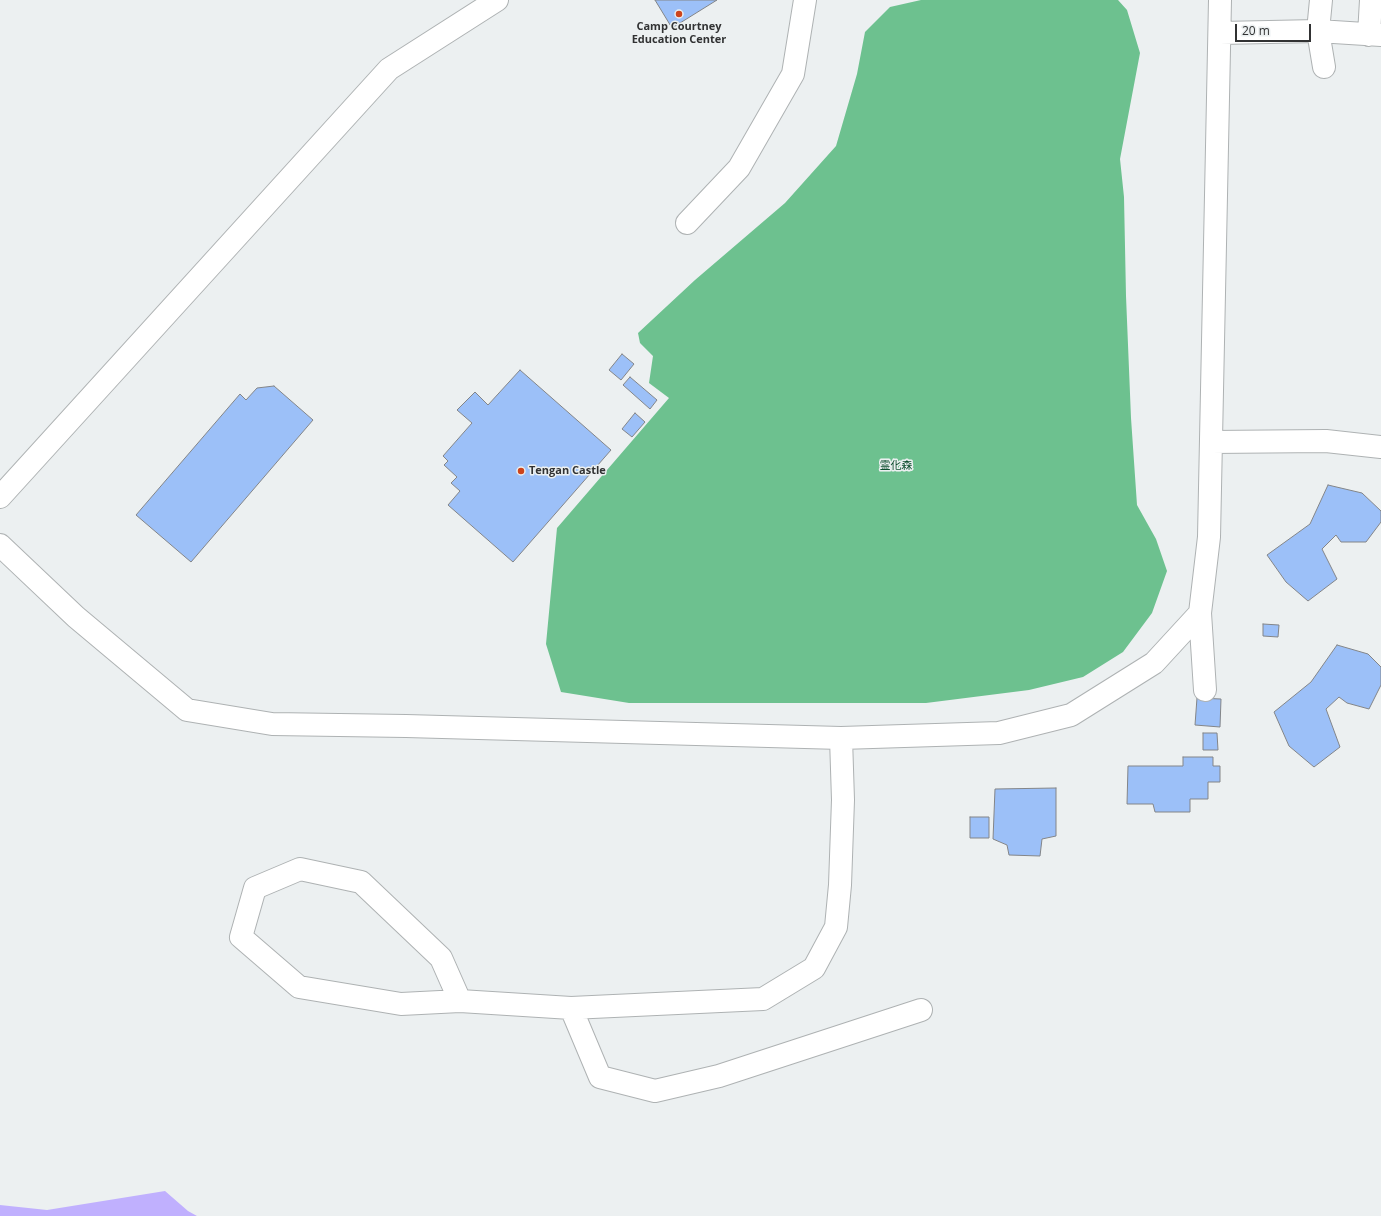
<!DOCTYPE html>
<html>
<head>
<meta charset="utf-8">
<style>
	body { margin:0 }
	#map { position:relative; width:1381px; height:1216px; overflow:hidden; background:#ecf0f1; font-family:"Open Sans",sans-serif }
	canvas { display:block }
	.scale { position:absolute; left:1235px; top:24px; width:76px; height:18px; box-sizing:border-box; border:2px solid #313233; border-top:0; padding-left:5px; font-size:12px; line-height:14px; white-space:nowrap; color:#313233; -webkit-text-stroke:3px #ecf0f1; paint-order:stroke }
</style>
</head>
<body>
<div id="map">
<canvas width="1381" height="1216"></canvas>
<div class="scale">20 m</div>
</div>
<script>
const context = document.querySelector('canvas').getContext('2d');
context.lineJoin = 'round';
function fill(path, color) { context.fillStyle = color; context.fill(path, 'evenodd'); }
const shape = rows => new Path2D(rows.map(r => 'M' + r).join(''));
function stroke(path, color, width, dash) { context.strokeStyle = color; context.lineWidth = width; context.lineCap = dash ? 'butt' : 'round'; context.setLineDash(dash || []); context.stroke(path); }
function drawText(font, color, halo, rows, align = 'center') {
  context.font = font + ' "Open Sans","Noto Sans JP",sans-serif'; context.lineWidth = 3; context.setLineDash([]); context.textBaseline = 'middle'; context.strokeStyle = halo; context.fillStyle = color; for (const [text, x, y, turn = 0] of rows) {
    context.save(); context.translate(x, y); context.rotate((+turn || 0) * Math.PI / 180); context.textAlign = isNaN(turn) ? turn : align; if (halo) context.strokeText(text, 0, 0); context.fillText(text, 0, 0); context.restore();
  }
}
const forest = shape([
	[921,0,1118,0,1127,10,1140,53,1120,159,1124,197,1126,296,1131,418,1137,505,1156,539,1167,571,1152,613,1123,652,1083,677,1029,690,926,703,629,703,561,692,546,644,557,528,669,398,649,383,653,356,640,343,638,333,695,280,785,203,836,146,857,74,865,32,890,7]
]);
const water = shape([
	[165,1191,188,1211,197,1216,0,1216,0,1205,47,1210]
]);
const building = shape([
	[655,0,717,0,672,28,655,0],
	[622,354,634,364,621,380,609,370,622,354],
	[520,370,611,450,513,562,448,505,460,491,451,483,457,477,444,465,448,461,443,456,472,423,457,410,475,392,488,405,520,370],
	[630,377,657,400,650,409,623,385,630,377],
	[274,386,313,420,191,562,136,515,240,394,246,400,257,388,274,386],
	[635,413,645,422,632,437,622,429,635,413],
	[1328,485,1362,493,1381,511,1381,522,1366,542,1341,542,1336,535,1322,549,1337,579,1308,601,1286,582,1267,555,1310,524,1328,485],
	[1263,624,1279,625,1278,637,1263,636,1263,624],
	[1337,645,1368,654,1381,667,1381,685,1369,709,1347,703,1339,697,1326,709,1340,747,1314,767,1289,746,1274,712,1311,682,1337,645],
	[1197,698,1221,699,1220,727,1195,725,1197,698],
	[1203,733,1217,733,1218,750,1203,750,1203,733],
	[1183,757,1213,757,1213,766,1220,766,1220,782,1208,782,1208,799,1190,799,1190,812,1155,812,1153,804,1127,804,1128,766,1183,766,1183,757],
	[1056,788,1056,836,1042,839,1040,856,1009,855,1007,845,993,839,995,789,1056,788],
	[970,817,989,817,989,838,970,838,970,817]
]);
const minor = shape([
	[1321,0,1318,31,1324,67],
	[1220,33,1318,31,1381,35],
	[1369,35,1371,0],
	[687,223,739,168,793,74,805,0],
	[1211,442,1326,441,1381,447],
	[0,497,389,69,497,0],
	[0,545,76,617,187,710,272,724,406,726,841,738,999,733,1071,715,1154,663,1200,613,1209,537,1220,0],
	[1200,613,1205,690],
	[460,1001,441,958,361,882,300,869,255,888,241,937,299,987,401,1004,460,1001,571,1008,763,999,814,968,836,927,840,885,843,800,841,738],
	[571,1008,600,1077,655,1091,719,1076,921,1010]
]);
const markers = [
	[679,14,4,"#cd441c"],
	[521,471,4,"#cd441c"]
];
const poiNames = [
	["Camp Courtney",679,27],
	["Education Center",679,40],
	["Tengan Castle",529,471,"left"]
];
const parkNames = [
	["霊化森",896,466]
];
fill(forest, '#6dc18f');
fill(water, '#c0b0fe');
fill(building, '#9cc0f8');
stroke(building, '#838588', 1);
stroke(minor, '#aeb2b3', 24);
stroke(minor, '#fff', 22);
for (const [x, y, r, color] of markers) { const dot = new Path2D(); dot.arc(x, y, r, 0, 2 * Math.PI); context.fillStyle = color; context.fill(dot); stroke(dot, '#ecf0f1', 1.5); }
drawText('bold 11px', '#313233', '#ecf0f1', poiNames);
drawText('11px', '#0c4e2e', '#ecf0f1', parkNames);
</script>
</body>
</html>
